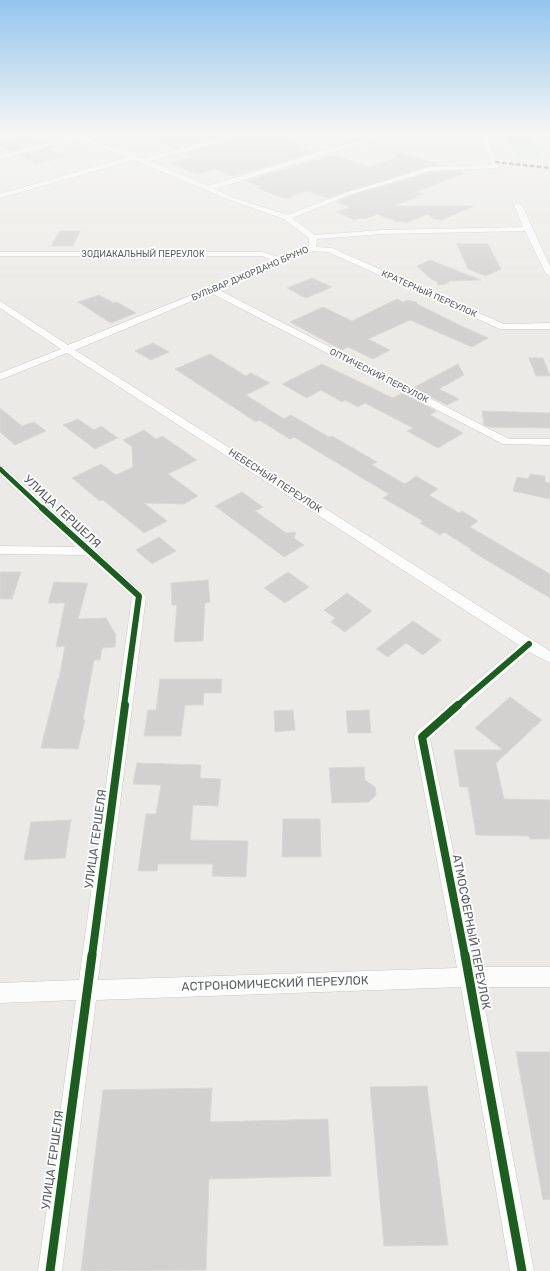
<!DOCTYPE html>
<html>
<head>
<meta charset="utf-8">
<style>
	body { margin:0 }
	canvas { display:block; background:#ebeae6 }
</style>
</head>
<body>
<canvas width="550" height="1271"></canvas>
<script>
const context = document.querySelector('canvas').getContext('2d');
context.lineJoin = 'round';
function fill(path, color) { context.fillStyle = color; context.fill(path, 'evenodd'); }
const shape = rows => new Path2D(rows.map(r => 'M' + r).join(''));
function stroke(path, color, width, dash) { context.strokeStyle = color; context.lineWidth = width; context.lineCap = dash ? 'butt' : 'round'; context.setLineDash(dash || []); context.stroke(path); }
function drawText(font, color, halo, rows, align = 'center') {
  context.font = font + ' Rubik,sans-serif'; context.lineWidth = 3.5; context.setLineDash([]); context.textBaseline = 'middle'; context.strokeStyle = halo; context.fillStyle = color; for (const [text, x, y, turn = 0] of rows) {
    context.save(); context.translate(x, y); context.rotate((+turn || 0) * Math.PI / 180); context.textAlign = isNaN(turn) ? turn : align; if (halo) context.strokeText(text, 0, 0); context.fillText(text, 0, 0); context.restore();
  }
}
const green = shape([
	[503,133,526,133,542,157,518,157]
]);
const building = shape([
	[137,133,218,133,224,136,174,149,137,133],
	[256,133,264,133,315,152,234,176,215,169,197,174,170,163,193,157,185,153,256,133],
	[25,137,38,143,10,151,0,146,0,143,25,137],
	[48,148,65,156,37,164,20,155,48,148],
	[393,150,440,165,430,166,327,198,307,191,292,196,291,198,283,198,256,188,261,187,246,181,327,156,332,157,336,156,370,167,395,158,393,150],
	[459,171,465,173,416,192,424,194,394,206,474,206,441,220,434,219,428,214,406,223,400,221,397,222,375,213,375,215,364,219,361,218,355,220,336,212,351,207,336,202,349,196,430,172,459,171],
	[60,231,80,231,73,246,51,246,60,231],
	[457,244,488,244,501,269,486,276,468,269,457,244],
	[430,260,481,280,450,281,445,284,438,285,437,282,431,279,417,266,430,260],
	[312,278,332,287,306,298,287,288,312,278],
	[99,295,114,303,117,302,136,313,111,323,78,302,99,295],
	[397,299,403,302,407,300,416,302,417,304,457,324,488,338,472,347,410,320,368,339,390,350,373,359,348,347,342,350,290,322,323,307,352,321,397,299],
	[153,343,169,352,151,360,135,351,153,343],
	[210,354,246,376,251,373,270,383,246,395,284,419,291,415,329,437,332,436,377,462,372,465,405,484,416,476,438,489,429,495,459,513,462,511,478,521,470,527,550,574,550,598,470,550,471,549,444,532,440,535,420,523,423,521,383,498,389,494,352,472,294,437,290,439,259,420,256,422,175,369,210,354],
	[529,358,543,358,550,376,536,376,529,358],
	[322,364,393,398,402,393,436,411,430,415,463,433,438,448,407,431,413,428,365,403,358,407,345,400,342,402,321,390,307,398,282,384,322,364],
	[458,364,464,375,439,389,459,399,447,405,413,388,458,364],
	[0,408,22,426,34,422,46,431,15,445,0,432,0,408],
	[482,411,550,413,550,428,488,427,484,425,482,411],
	[78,419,94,430,101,426,118,438,95,449,63,425,78,419],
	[144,430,156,439,162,436,197,460,168,474,198,496,184,504,144,503,167,521,144,533,103,500,100,501,72,478,101,464,116,475,133,467,132,447,123,440,144,430],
	[530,474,545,476,545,482,550,483,550,499,513,491,517,477,528,479,530,474],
	[242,492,263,507,255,511,286,533,296,532,294,538,304,545,284,557,215,506,242,492],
	[159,537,176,551,152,564,136,550,159,537],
	[0,572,21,572,12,599,0,599,0,572],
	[288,572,309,587,285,603,264,588,288,572],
	[208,580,210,602,205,603,203,641,174,642,177,605,172,605,171,583,208,580],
	[54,582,88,583,78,619,106,618,116,635,115,647,102,648,100,660,94,660,83,720,85,720,78,749,41,748,58,679,59,679,65,646,56,647,65,603,48,603,54,582],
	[347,593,372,611,345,632,331,622,335,618,324,610,347,593],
	[413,621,441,640,423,655,406,643,388,657,376,649,413,621],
	[160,679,222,679,221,693,204,693,203,705,185,705,181,736,144,736,148,710,156,710,160,679],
	[510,697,542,720,496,763,504,799,550,800,550,839,530,839,529,836,476,835,468,787,460,787,454,750,503,750,475,728,510,697],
	[293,710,295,730,275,732,274,711,293,710],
	[369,710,371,733,348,733,346,711,369,710],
	[137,763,201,765,200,778,221,779,218,806,193,805,190,840,248,841,246,877,212,876,213,864,158,864,157,871,138,871,146,814,156,814,161,785,133,784,137,763],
	[364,767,365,780,375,787,376,795,369,802,332,803,329,768,364,767],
	[283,819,320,819,321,857,282,857,283,819],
	[71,820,65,858,24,860,31,822,71,820],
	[516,1052,550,1052,550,1199,543,1200,516,1052],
	[427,1086,448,1245,384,1246,370,1087,427,1086],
	[212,1088,210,1122,328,1119,331,1176,209,1179,206,1270,81,1271,103,1090,212,1088]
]);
const street = shape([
	[65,133,75,133,87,138,106,133,118,133,93,140,144,159,208,141,242,133,255,133,150,161,208,186,378,134,457,133,459,135,456,137,392,136,379,138,214,189,234,198,287,215,345,193,430,167,492,165,480,133,486,133,499,167,498,168,430,171,349,195,292,218,315,235,382,230,523,227,514,205,518,203,522,205,550,266,550,276,546,274,525,231,382,234,317,239,316,247,332,248,504,324,550,323,550,329,500,329,328,252,312,251,219,290,509,439,550,439,550,445,503,444,211,293,75,350,550,651,550,663,529,652,430,739,477,967,550,967,550,987,481,987,534,1271,510,1271,461,987,96,1000,62,1271,38,1271,76,1000,0,1003,0,983,79,980,132,597,85,555,0,554,0,546,76,547,0,475,0,466,4,467,146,596,98,980,457,968,414,737,416,732,519,645,67,353,0,380,0,373,61,349,0,308,0,301,68,345,276,261,262,256,0,256,0,252,262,252,283,258,308,248,309,244,309,238,284,219,230,200,134,160,0,198,0,194,128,157,78,139,0,159,0,155,72,136,65,133]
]);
const quiet = shape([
	[495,162,550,168]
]);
const cyclewayFar3 = shape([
	[0,469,43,509]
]);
const cyclewayFar2 = shape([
	[42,508,139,596,124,706],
	[457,706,529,644]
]);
const cyclewayFar1 = shape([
	[458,705,422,737,465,956],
	[92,956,125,705]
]);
const cycleway = shape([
	[465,955,522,1271],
	[50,1271,92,955]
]);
const farStreetnames = [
	["ЗОДИАКАЛЬНЫЙ ПЕРЕУЛОК",143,254],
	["БУЛЬВАР ДЖОРДАНО БРУНО",250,274,-23],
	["КРАТЕРНЫЙ ПЕРЕУЛОК",429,294,24],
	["ОПТИЧЕСКИЙ ПЕРЕУЛОК",379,376,27]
];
const streetNames = [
	["НЕБЕСНЫЙ ПЕРЕУЛОК",275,481,33]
];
const nearStreetnames = [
	["УЛИЦА ГЕРШЕЛЯ",62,512,43],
	["УЛИЦА ГЕРШЕЛЯ",96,839,-82],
	["АТМОСФЕРНЫЙ ПЕРЕУЛОК",471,932,79],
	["АСТРОНОМИЧЕСКИЙ ПЕРЕУЛОК",275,984,-2],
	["УЛИЦА ГЕРШЕЛЯ",53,1160,-82]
];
fill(green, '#d3e8d1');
fill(building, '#d2d1cf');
stroke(building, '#dad8d5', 1);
stroke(street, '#c8c8c8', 1);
fill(street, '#fcfcfb');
stroke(quiet, '#8d6e63', 2.5, [4.5, 2.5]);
stroke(cyclewayFar3, '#1b5e20', 4.5);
stroke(cyclewayFar2, '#1b5e20', 6);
stroke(cyclewayFar1, '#1b5e20', 8);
stroke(cycleway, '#1b5e20', 9);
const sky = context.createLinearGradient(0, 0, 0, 311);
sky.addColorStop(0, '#94c5ee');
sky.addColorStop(0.43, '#f6f6f4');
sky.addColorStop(1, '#f6f6f400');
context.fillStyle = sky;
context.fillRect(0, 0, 550, 311);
drawText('9px', '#5b5f64', '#fff', farStreetnames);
drawText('10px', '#5b5f64', '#fff', streetNames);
drawText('12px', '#5b5f64', '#fff', nearStreetnames);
</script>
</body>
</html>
